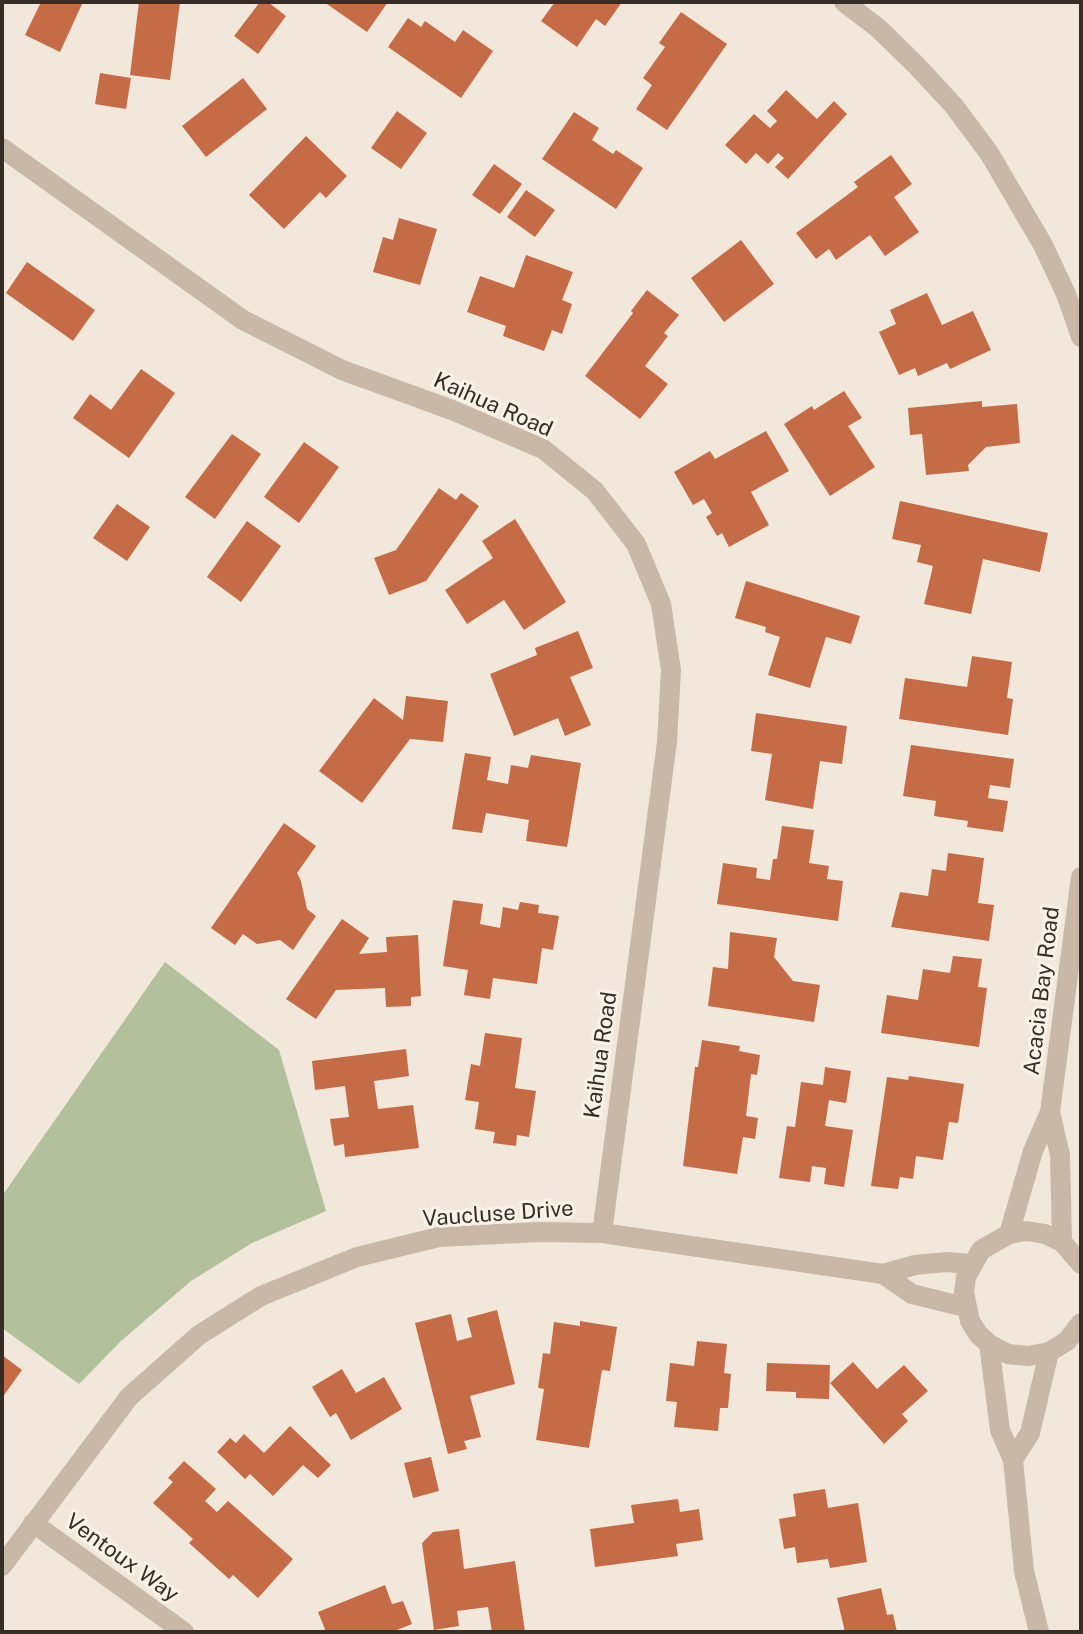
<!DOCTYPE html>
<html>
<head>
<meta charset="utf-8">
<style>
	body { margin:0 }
	#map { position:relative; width:1083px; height:1634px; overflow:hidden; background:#f1e8db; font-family:"Public Sans",sans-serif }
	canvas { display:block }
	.frame { position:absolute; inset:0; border:4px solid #362d27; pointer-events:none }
</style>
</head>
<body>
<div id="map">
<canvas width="1083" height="1634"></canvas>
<div class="frame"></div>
</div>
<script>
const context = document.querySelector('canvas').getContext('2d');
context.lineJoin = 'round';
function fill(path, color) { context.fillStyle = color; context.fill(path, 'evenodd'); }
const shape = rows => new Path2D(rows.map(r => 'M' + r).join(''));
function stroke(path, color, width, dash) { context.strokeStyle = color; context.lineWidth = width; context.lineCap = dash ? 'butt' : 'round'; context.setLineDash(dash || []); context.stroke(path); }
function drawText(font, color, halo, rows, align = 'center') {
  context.font = font + ' "Public Sans",sans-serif'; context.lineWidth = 6; context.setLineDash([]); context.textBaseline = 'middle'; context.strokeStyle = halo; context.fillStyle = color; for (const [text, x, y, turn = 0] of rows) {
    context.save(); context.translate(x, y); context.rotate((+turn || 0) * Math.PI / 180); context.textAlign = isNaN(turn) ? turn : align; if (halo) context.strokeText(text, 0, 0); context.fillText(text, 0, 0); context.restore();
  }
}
const green = shape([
	[165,962,279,1050,326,1211,252,1243,191,1281,121,1341,79,1384,2,1328,2,1196]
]);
const building = shape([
	[41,2,83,2,60,52,25,35],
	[139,2,180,2,170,80,130,75],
	[260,2,268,2,286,16,258,54,234,36],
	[324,2,388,2,367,32],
	[555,2,622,2,605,26,596,19,577,47,541,21],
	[681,12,727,44,667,130,636,109,652,85,643,78,665,47,659,43],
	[408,18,421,27,425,21,455,42,463,30,493,51,461,98,388,47],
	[100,73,131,78,126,109,95,104],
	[243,78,267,109,206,157,182,126],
	[786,90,817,119,834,101,847,114,788,179,775,167,784,158,778,153,768,164,756,153,746,164,725,145,754,114,770,128,777,121,767,111],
	[397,111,427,133,401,169,371,148],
	[574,112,599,128,592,140,613,154,616,150,643,168,616,209,542,159],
	[306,136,347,176,326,198,320,192,284,229,249,195],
	[891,155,912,184,894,197,919,232,885,256,870,235,836,260,829,249,816,259,796,233,858,187,854,182],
	[494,164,522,184,500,214,472,195],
	[526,190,555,210,535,237,507,217],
	[399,218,437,229,420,285,373,272,383,237,393,240],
	[741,240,774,284,724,322,691,278],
	[526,255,573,272,562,300,572,304,562,334,552,330,544,351,503,336,506,326,467,312,480,276,514,288],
	[27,262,95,310,73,341,6,293],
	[647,290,679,315,664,333,668,336,645,366,668,384,640,419,585,376,633,313,631,311],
	[927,293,942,325,973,311,991,350,950,369,947,363,918,376,915,368,899,375,879,332,896,324,890,310],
	[141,369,175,393,129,458,73,418,90,394,111,410],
	[844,391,862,418,848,426,875,467,830,496,784,424,812,406,814,410],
	[982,401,982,407,1017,404,1020,443,986,447,968,465,969,471,926,475,922,434,910,435,908,408],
	[766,431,789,471,751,492,769,525,729,547,722,533,717,536,706,517,712,513,704,499,693,505,674,472,710,451,715,459],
	[232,434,261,454,215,519,185,497],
	[304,442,339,467,299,523,264,497],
	[439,488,456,500,461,493,479,506,426,581,389,595,374,558,396,550],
	[900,501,1048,533,1040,572,983,559,971,614,924,604,933,566,917,562,921,545,892,539],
	[117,504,150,527,127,561,93,538],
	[515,519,566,602,524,630,504,600,467,624,445,590,493,558,482,541],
	[247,521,281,546,241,602,207,577],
	[746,581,860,616,851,644,826,637,810,688,768,675,780,637,765,632,766,627,735,618],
	[578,631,593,668,570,677,591,725,565,736,558,718,514,736,490,674,537,655,535,648],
	[972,656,1012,662,1007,698,1013,699,1008,735,899,719,905,678,967,687],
	[406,696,448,701,443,742,410,739,362,803,319,771,374,698,403,720],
	[756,713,847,726,842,764,820,761,813,809,765,800,772,754,751,751],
	[911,745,1014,759,1010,788,990,785,988,798,1008,801,1003,832,967,827,968,821,934,816,936,801,903,796],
	[465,753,491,757,487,780,508,784,511,765,528,768,531,755,581,763,567,847,526,841,529,820,486,813,482,833,452,829],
	[284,823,316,846,297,873,301,881,307,909,316,916,293,950,280,940,257,944,243,934,235,945,211,928],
	[782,826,814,830,809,863,829,866,827,879,843,881,838,921,717,904,723,863,757,868,756,878,770,880,773,859,777,859],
	[948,853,984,858,978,903,994,905,989,941,891,927,900,892,928,896,932,869,946,871],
	[453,900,483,904,480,924,500,928,503,907,518,910,520,902,539,905,538,913,559,916,553,950,542,948,537,984,493,978,490,999,464,995,468,970,443,966],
	[342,919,369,938,359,954,387,952,386,937,418,935,421,996,411,997,411,1006,386,1007,385,988,336,990,316,1019,286,999],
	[730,932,777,938,774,957,793,981,820,985,814,1022,708,1006,713,967,728,969],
	[953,956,982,959,978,987,987,988,979,1047,881,1033,887,995,918,1000,923,969,950,973],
	[485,1033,522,1038,515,1088,536,1091,529,1137,517,1135,516,1146,493,1143,495,1132,475,1129,479,1102,465,1100,471,1064,480,1066],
	[702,1040,740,1046,739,1051,760,1055,757,1075,751,1074,746,1116,758,1118,755,1139,743,1137,737,1174,683,1166,695,1067,698,1067],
	[406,1049,409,1076,374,1081,378,1109,413,1105,419,1148,345,1157,344,1144,334,1146,330,1119,349,1117,345,1086,315,1090,312,1061],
	[825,1067,851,1071,846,1103,829,1100,825,1126,853,1130,844,1187,824,1184,826,1168,812,1166,810,1182,779,1178,787,1126,795,1127,801,1082,823,1085],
	[909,1076,964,1084,958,1123,949,1122,943,1160,916,1156,913,1179,900,1177,898,1189,871,1186,887,1077,908,1080],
	[497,1310,515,1384,470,1396,481,1437,464,1441,467,1449,448,1454,415,1323,451,1314,457,1341,472,1337,467,1318],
	[580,1321,617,1327,610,1371,602,1370,589,1448,536,1440,544,1389,538,1388,543,1353,550,1354,554,1322,580,1326],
	[697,1341,727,1344,724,1373,731,1374,728,1408,720,1408,718,1431,674,1427,677,1402,666,1401,670,1363,694,1366],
	[2,1355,22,1370,2,1398],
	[853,1362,877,1389,904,1365,928,1391,902,1414,908,1421,884,1444,830,1383],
	[767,1363,830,1365,829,1399,796,1398,796,1392,766,1391],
	[342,1369,356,1393,384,1377,402,1409,351,1440,336,1413,330,1417,312,1387],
	[290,1426,331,1465,318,1478,303,1465,273,1496,250,1474,245,1479,217,1452,230,1438,236,1443,244,1434,264,1453],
	[431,1457,439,1491,413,1498,404,1463],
	[184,1461,216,1489,205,1501,217,1512,228,1501,293,1559,258,1598,233,1575,229,1579,189,1543,193,1539,153,1503,173,1482,168,1478],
	[825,1489,828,1508,858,1503,867,1562,830,1568,828,1559,797,1563,795,1547,784,1549,779,1519,796,1516,793,1494],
	[678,1499,680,1512,699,1509,703,1540,676,1544,678,1556,595,1567,590,1529,634,1523,631,1505],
	[459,1529,464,1569,515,1561,525,1632,492,1632,488,1607,457,1611,459,1626,434,1630,422,1543,433,1532],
	[385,1585,392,1604,403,1601,412,1624,392,1632,326,1632,318,1612],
	[881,1588,887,1615,893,1614,897,1632,845,1632,837,1598]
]);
const minor = shape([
	[844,2,878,28,916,65,954,106,989,153,1043,245,1066,294,1081,337],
	[2,148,243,320,342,370,452,410,543,449,595,491,636,544,661,604,671,670,667,742,602,1233],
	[1050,1112,1060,1155,1062,1242],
	[1009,1234,1033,1151,1050,1112,1081,877],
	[1081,1264,1062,1242,1045,1234,1027,1231,1009,1234,981,1250,966,1277,964,1292,970,1321,978,1334,989,1344,1008,1354,1028,1356,1049,1352,1067,1341,1081,1323],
	[883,1274,912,1294,965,1307],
	[989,1344,1000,1430,1013,1460,1024,1571,1039,1632],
	[1013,1460,1030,1433,1049,1352],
	[33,1523,184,1632],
	[2,1566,129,1397,199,1335,261,1296,357,1257,439,1237,539,1232,602,1233,883,1274,915,1265,946,1262,972,1264]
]);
const streetNames = [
	["Kaihua Road",493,405,24],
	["Acacia Bay Road",1042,991,-83],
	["Kaihua Road",601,1055,-82],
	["Vaucluse Drive",498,1214,-4],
	["Ventoux Way",122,1558,36]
];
fill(green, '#b2c09b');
fill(building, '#c56b45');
stroke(minor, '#c9b8a7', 20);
drawText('22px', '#362d27', '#f9f2e7', streetNames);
</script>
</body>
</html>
